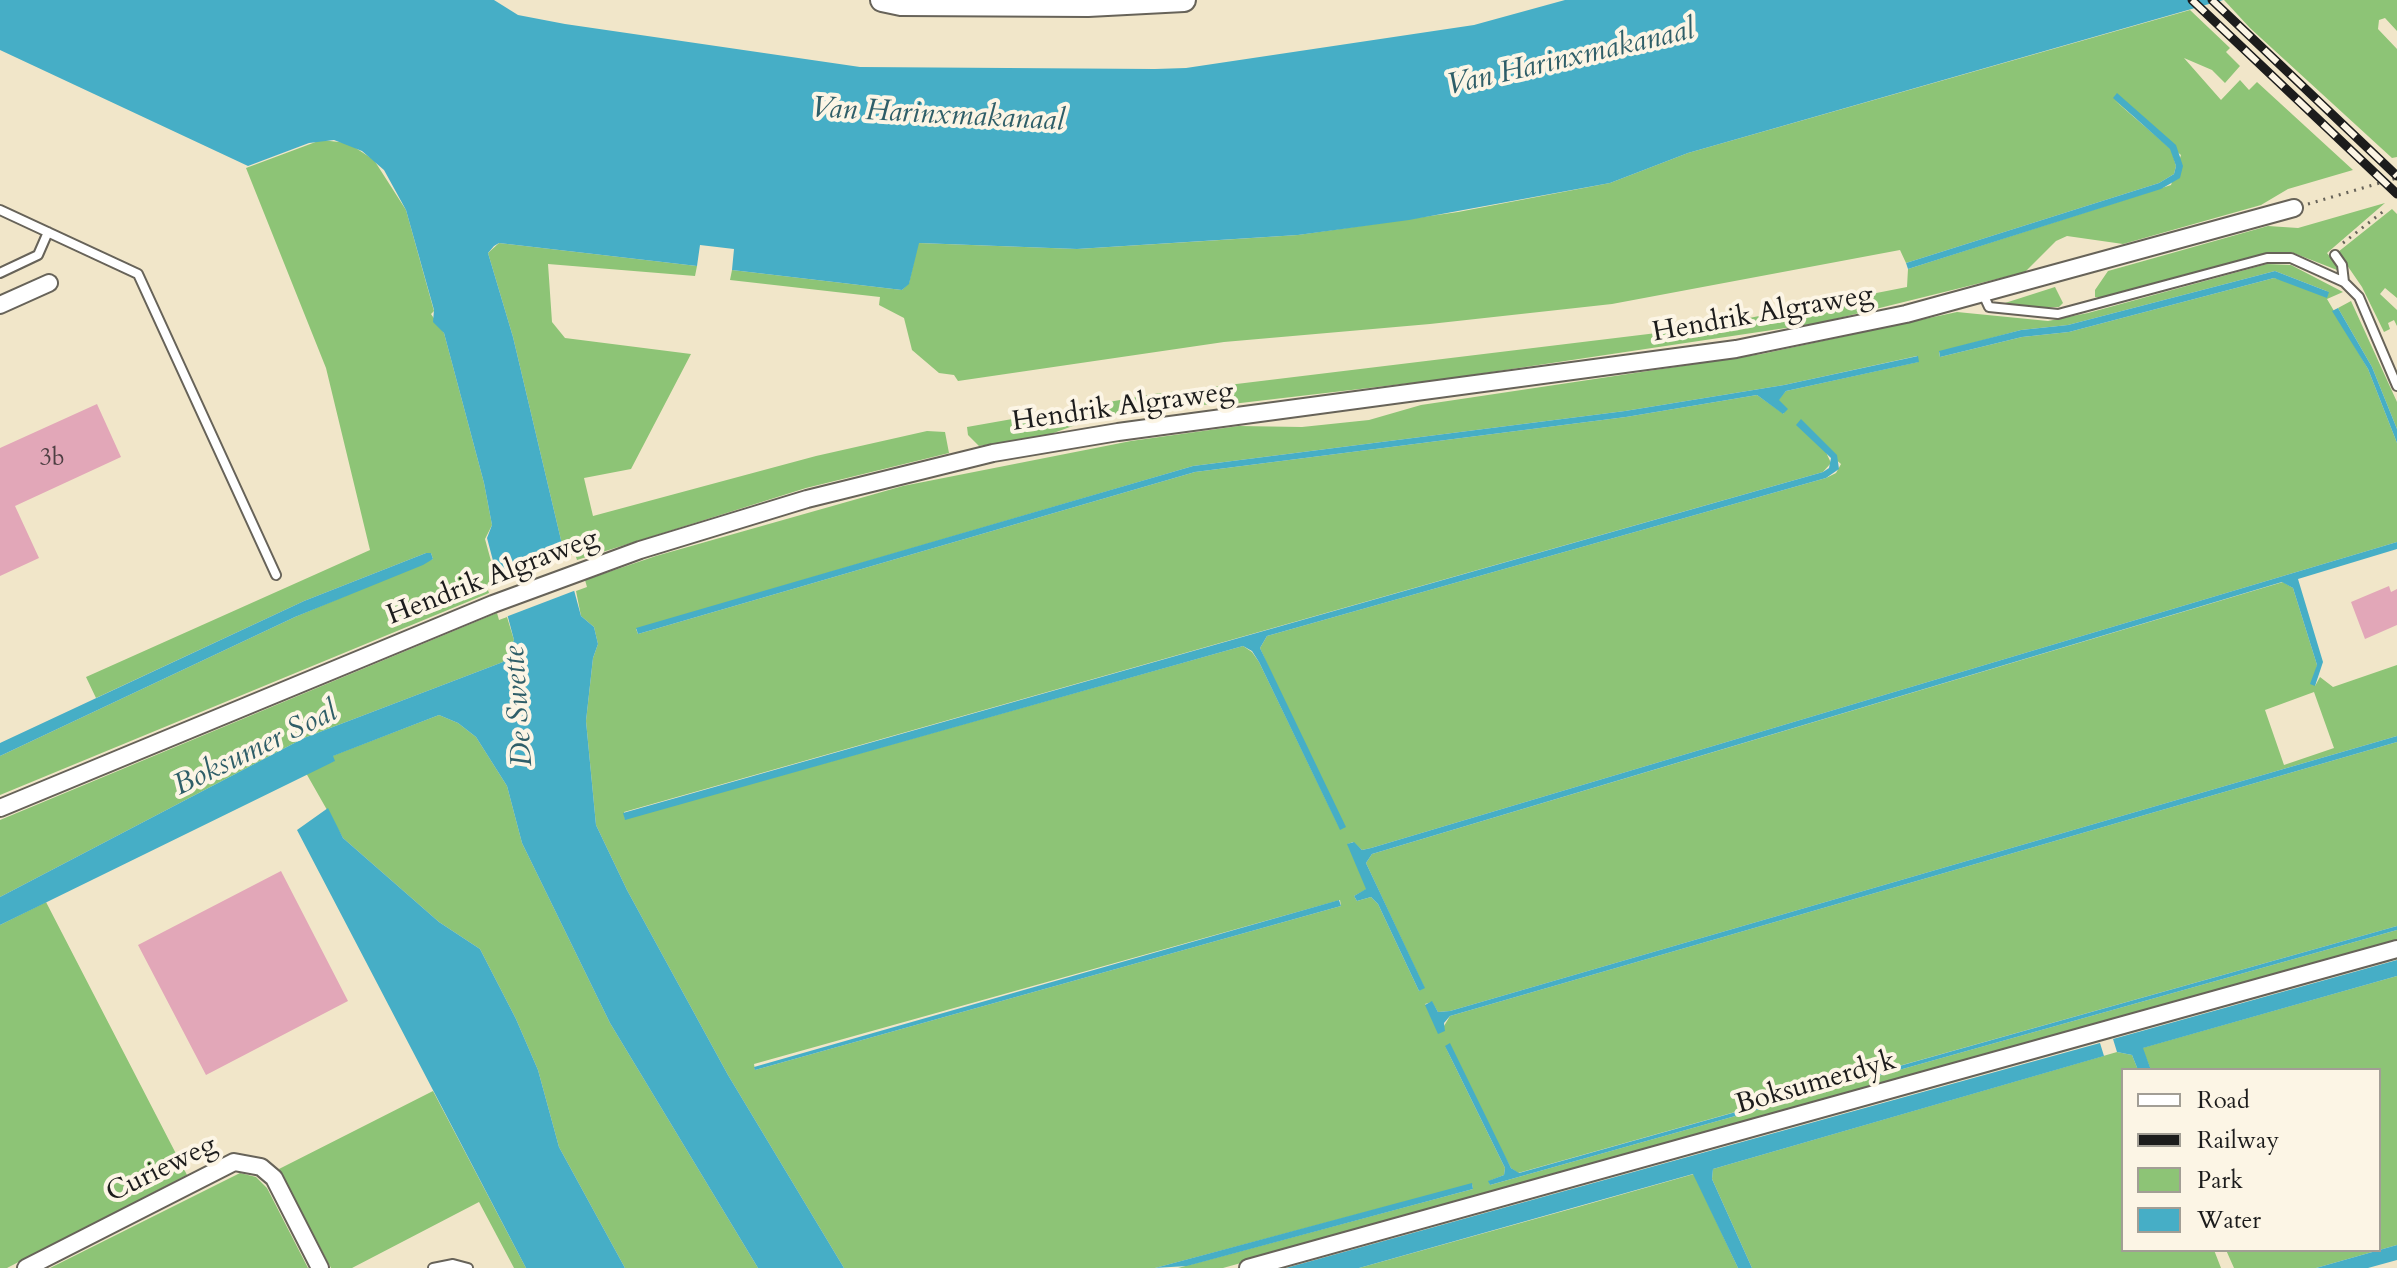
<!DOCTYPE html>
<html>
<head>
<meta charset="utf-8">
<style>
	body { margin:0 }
	#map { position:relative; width:2397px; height:1268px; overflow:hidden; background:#f1e6c9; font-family:Cardo,serif }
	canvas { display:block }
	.legend { position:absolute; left:2121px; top:1068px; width:260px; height:184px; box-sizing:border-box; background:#fcf5e5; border:2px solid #a29e95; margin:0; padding:10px 14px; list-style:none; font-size:24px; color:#1c1c1c }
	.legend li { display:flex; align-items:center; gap:16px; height:40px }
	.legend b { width:40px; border:2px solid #a29e95 }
</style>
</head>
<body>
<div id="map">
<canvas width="2397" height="1268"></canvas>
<ul class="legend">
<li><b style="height:10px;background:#fff"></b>Road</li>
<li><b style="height:10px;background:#1c1c1c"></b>Railway</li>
<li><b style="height:22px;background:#8dc476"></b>Park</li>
<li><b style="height:22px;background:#46aec6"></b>Water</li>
</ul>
</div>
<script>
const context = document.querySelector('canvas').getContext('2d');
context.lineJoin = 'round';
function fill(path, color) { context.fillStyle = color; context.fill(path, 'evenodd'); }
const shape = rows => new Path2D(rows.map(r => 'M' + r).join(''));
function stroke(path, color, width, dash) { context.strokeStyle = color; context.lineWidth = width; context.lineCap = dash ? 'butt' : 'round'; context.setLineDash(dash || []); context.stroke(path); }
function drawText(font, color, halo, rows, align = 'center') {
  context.font = font + ' Cardo,serif'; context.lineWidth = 8; context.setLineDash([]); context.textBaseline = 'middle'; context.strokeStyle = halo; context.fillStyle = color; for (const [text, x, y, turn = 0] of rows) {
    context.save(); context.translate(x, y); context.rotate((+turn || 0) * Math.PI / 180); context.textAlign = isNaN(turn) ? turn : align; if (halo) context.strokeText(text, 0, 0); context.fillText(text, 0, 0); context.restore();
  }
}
const green = shape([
	[2224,0,2397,0,2397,31,2385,18,2379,20,2378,29,2397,49,2397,157,2392,158,2250,28],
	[2190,10,2230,48,2226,52,2240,66,2225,83,2212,70,2184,58,2221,100,2240,80,2249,90,2257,82,2353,170,2288,189,2261,205,2123,244,2067,236,2056,241,2025,272,1819,323,1445,379,1232,404,1164,406,1095,418,1048,435,979,446,968,435,967,427,1154,394,1698,328,1907,287,1908,269,2171,185,2181,155,2113,99,2171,149,2176,166,2174,174,2159,183,1906,263,1900,250,1612,304,1430,324,1224,342,958,381,954,375,939,373,912,350,904,318,879,305,880,297,730,280,732,270,902,290,909,283,918,243,1077,249,1205,241,1298,235,1458,212,1610,183,1688,153],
	[321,140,348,143,374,160,406,210,434,311,431,314,444,333,484,483,492,525,485,539,497,583,487,587,489,593,0,795,0,756,295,617,433,559,431,553,426,553,304,601,96,698,86,677,370,550,326,368,246,168],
	[2385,203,2327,253,2338,266,2337,270,2291,252,2267,253,2105,298,2095,297,2095,290,2108,271,2268,226,2298,228],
	[2392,209,2397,214,2397,298,2385,288,2380,294,2397,310,2397,326,2394,320,2388,323,2390,329,2384,332,2362,287,2338,252],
	[499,243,697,266,695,276,548,264,552,322,565,338,691,354,631,469,584,478,593,516,816,456,927,431,945,432,949,453,806,488,577,560,575,554,565,557,513,337,488,253],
	[2267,264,2291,265,2343,292,2327,299,2368,369,2397,443,2397,542,1371,848,1362,850,1353,842,1348,844,1367,889,1354,896,1357,901,1371,897,1378,904,1419,991,1424,987,1366,863,1372,854,2283,582,2293,588,2317,665,2315,686,2320,677,2333,687,2397,665,2397,736,1450,1011,1438,1012,1432,1002,1425,1004,1444,1026,1450,1016,2397,742,2397,926,1518,1173,1511,1168,1445,1046,1505,1168,1504,1175,1489,1181,1490,1185,2397,930,2397,942,1223,1268,1178,1268,1473,1189,1472,1184,1155,1268,844,1268,728,1075,627,890,596,825,586,721,593,658,598,644,594,627,581,616,576,591,587,587,585,580,656,556,903,486,1131,441,1239,426,1302,427,1369,420,1421,405,1762,354,1957,312,2048,321,2088,313],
	[2275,271,2329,292,2274,278,2069,332,2022,337,1940,357,1939,352,2021,330,2068,325],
	[1917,356,1918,362,1786,391,1778,400,1784,414,1757,395,1626,417,1195,472,638,634,636,629,1193,466,1625,411,1784,385],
	[1825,450,1841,464,1836,473,1826,478,1267,636,1260,648,1340,829,1259,662,1252,652,1243,646,625,819,624,812,1823,472,1831,463],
	[2314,692,2334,748,2284,765,2265,710],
	[1340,900,1341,906,755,1070,754,1064],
	[2055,287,2063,303,2059,307,2031,308,2005,303],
	[2351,301,2397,402,2397,429,2372,367,2338,308],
	[497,613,499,620,507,617,514,640,503,662,304,738,0,897,0,820],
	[439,715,458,723,476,737,507,786,522,843,610,1023,758,1268,625,1268,559,1147,538,1070,516,1019,480,949,439,922,343,838,306,773,334,761,332,756],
	[46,902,187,1175,7,1268,0,1268,0,925],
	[2397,976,2397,1245,2316,1268,2234,1268,2226,1250,2379,1250,2379,1070,2151,1070,2142,1048],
	[2117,1052,2132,1055,2138,1070,2123,1070,2123,1250,2214,1250,2221,1268,1752,1268,1712,1179,1713,1169],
	[433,1091,526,1268,514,1268,479,1202,352,1268,331,1268,279,1169],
	[240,1173,256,1177,267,1188,308,1268,50,1268],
	[1694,1174,1738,1268,1359,1268,1578,1207]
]);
const water = shape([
	[0,0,494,0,518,15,565,24,860,67,1155,69,1186,68,1474,25,1565,0,2223,0,1688,153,1610,183,1409,220,1298,235,1077,249,919,243,909,284,902,290,732,270,734,249,700,245,697,266,499,243,494,246,488,253,513,337,565,557,581,616,594,627,598,644,593,658,586,721,596,825,627,890,728,1075,844,1268,758,1268,610,1023,522,843,507,786,476,737,458,723,439,715,333,756,335,761,0,925,0,897,304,738,503,662,514,640,487,538,492,525,484,483,444,333,433,322,434,310,406,210,384,170,362,151,334,140,309,143,248,166,0,50],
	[2117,93,2176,145,2183,166,2180,178,2161,189,1908,269,1906,263,2159,183,2174,174,2176,166,2170,149,2113,98],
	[2275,271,2329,292,2327,298,2274,278,2069,332,2022,337,1940,357,1939,351,2021,330,2068,325],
	[2338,308,2372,367,2397,429,2397,443,2368,369,2332,311],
	[1918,356,1919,362,1786,391,1779,400,1788,409,1783,414,1757,395,1626,417,1195,472,638,634,636,628,1193,466,1625,411,1784,385],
	[1801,419,1837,455,1839,469,1826,478,1267,636,1260,648,1346,827,1340,830,1259,662,1252,651,1243,646,625,820,623,813,1823,472,1829,468,1831,458,1796,425],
	[2397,542,2397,549,2298,579,2323,662,2315,686,2310,684,2317,665,2293,588,2282,582,1372,854,1366,863,1425,988,1419,991,1378,904,1371,897,1357,901,1354,896,1366,889,1347,844,1354,842,1362,850,1371,848],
	[426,553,431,553,433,559,423,565,295,617,0,756,0,743,304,601],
	[2397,736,2397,742,1450,1016,1444,1023,1445,1031,1438,1034,1425,1005,1432,1001,1438,1012,1450,1011],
	[328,808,343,838,439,922,480,949,516,1019,538,1070,559,1147,625,1268,526,1268,297,830],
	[1339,900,1341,906,755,1070,754,1067],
	[2397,926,2397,930,1490,1185,1488,1181,1504,1175,1505,1168,1445,1046,1450,1043,1511,1168,1519,1173],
	[2397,960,2397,976,2143,1048,2151,1070,2138,1070,2132,1055,2117,1052,2113,1039],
	[2100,1043,2104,1056,1713,1169,1712,1179,1752,1268,1738,1268,1693,1174,1359,1268,1286,1268],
	[1472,1183,1473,1189,1187,1266,1155,1268],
	[2397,1245,2397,1260,2368,1268,2316,1268]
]);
const pier = shape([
	[569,556,579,589,503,618,495,584]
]);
const building = shape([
	[97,404,121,457,15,506,39,558,0,576,0,448],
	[2389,586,2391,592,2397,589,2397,625,2365,639,2351,602],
	[281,871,348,1001,206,1075,138,945]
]);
const path = shape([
	[2308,204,2397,178],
	[2343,243,2385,210]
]);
const lane = shape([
	[0,210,138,274,276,575],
	[2335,255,2342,265,2344,282],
	[0,273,38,255,48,232],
	[1983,294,1989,307,2058,314,2267,258,2291,258,2344,282,2359,297,2397,386],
	[433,1268,453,1264,468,1268]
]);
const street = shape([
	[0,305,49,283],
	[0,808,493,604,640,550,807,499,993,453,1118,432,1736,349,1906,314,2294,208],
	[26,1268,234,1162,261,1167,274,1178,320,1268],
	[1248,1268,2397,949]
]);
const secondary = shape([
	[882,0,901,4,1088,5,1184,0]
]);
const rail = shape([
	[2192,0,2397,194],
	[2212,0,2397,176]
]);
const numberNames = [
	["3b",52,459]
];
const streetNames = [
	["Hendrik Algraweg",1763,315,-10],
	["Hendrik Algraweg",1123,408,-8],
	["Hendrik Algraweg",493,578,-21],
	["Boksumerdyk",1816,1084,-16],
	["Curieweg",162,1170,-26]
];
const waterNames = [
	["Van Harinxmakanaal",1571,59,-13],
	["Van Harinxmakanaal",938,116,3],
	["De Swette",520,706,-94],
	["Boksumer Soal",256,750,-26]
];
fill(green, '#8dc476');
fill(water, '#46aec6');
fill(pier, '#f1e6c9');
fill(building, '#e2a7b8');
stroke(lane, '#676359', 12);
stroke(street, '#676359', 20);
stroke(secondary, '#676359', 26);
stroke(path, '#676359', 3, [2, 6]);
stroke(lane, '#fff', 8);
stroke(street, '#fff', 16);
stroke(secondary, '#fff', 22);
stroke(rail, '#1c1c1c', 9);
stroke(rail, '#fcf5e5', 6, [18]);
drawText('24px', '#4e3f43', null, numberNames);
drawText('28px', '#1c1c1c', '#fcf5e5', streetNames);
drawText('italic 30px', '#2f5e68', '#fcf5e5', waterNames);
</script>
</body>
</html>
